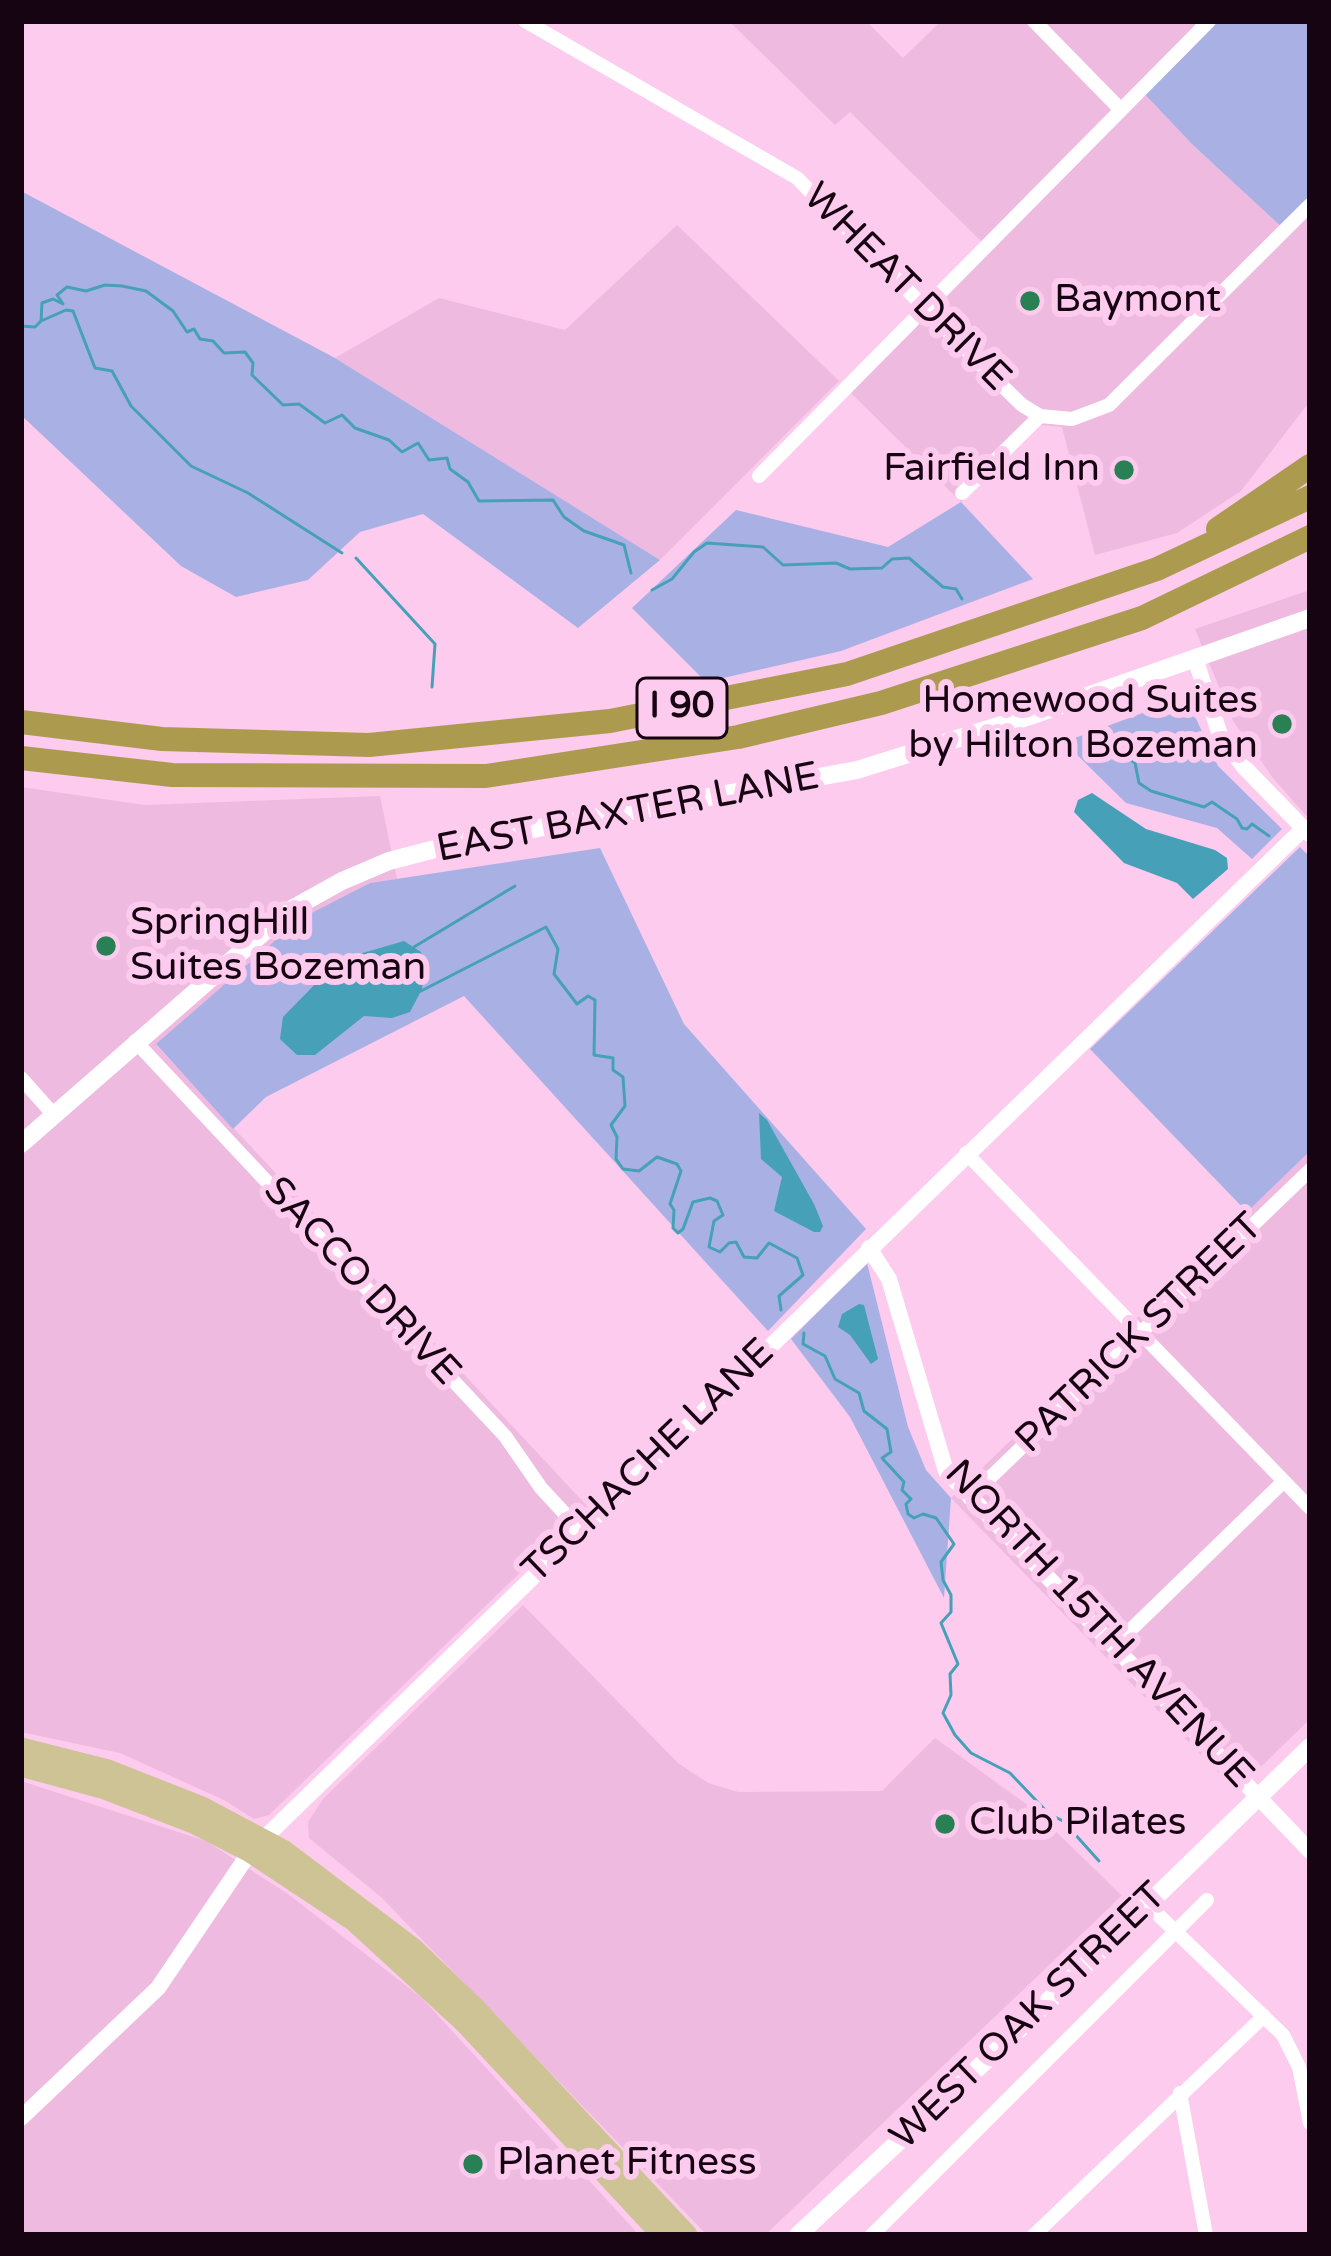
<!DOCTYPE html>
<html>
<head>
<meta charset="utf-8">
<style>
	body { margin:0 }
	#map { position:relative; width:1331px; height:2256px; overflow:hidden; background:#fccbed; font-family:"Varela Round",sans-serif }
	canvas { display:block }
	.frame { position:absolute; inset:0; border:24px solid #170412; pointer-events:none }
</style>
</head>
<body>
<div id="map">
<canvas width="1331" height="2256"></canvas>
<div class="frame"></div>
</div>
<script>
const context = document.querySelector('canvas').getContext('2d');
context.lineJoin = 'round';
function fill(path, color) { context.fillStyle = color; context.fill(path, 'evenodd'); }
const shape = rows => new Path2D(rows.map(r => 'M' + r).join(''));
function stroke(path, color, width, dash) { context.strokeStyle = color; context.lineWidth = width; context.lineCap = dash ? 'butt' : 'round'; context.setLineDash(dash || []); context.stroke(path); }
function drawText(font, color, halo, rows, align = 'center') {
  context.font = font + ' "Varela Round",sans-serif'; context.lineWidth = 12; context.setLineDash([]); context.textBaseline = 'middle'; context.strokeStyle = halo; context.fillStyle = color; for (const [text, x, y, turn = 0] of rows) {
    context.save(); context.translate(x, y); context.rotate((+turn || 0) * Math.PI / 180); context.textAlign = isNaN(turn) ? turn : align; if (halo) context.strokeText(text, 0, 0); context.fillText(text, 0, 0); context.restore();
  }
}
const built = shape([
	[729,21,866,21,903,58,941,21,1209,21,1192,144,1217,163,1310,205,1310,401,1241,491,1177,533,1095,555,1062,427,1041,425,961,502,847,389,986,246,850,112,835,125],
	[677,225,839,381,660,560,335,358,439,298,565,330],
	[1310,590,1310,820,1273,778,1233,721,1195,629],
	[21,787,145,805,380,796,397,879,370,883,156,1045,588,1507,269,1815,254,1819,224,1800,120,1753,21,1732],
	[1310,1151,1310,1719,1236,1791,951,1498],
	[523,1605,678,1763,708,1783,738,1792,882,1791,935,1738,1033,1809,1122,1896,765,2235,707,2235,381,1897,309,1838,308,1822,323,1799],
	[21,1781,206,1841,288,1894,422,1998,639,2235,21,2235]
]);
const green = shape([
	[1209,21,1310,21,1310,205,1285,230,1192,144,1141,90],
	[21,191,335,358,660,560,578,628,423,514,360,532,308,580,236,597,181,566,21,415],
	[961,502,1033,579,841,651,706,682,632,608,736,510,888,547],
	[1186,697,1218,766,1282,829,1252,859,1217,828,1126,803,1064,742],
	[1300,847,1310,857,1310,1151,1247,1212,1090,1049],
	[600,848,684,1024,866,1229,768,1331,464,996,266,1097,233,1129,156,1044,300,919,370,883],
	[867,1263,908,1427,926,1470,951,1498,944,1598,850,1417,791,1339]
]);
const water = shape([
	[1092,793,1146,829,1215,850,1227,858,1228,869,1193,899,1177,883,1124,863,1074,812,1078,800],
	[404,941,421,952,424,971,422,989,410,1012,392,1018,364,1016,315,1055,297,1055,280,1039,283,1017,325,974,349,957],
	[759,1113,767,1120,814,1204,823,1226,820,1232,814,1232,774,1211,782,1177,761,1159],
	[859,1304,864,1305,878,1359,871,1364,850,1335,838,1327,842,1314]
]);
const stream = shape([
	[41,321,42,303,53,299,63,304,57,295,67,287,86,291,105,285,122,286,146,291,173,311,187,332,194,329,200,339,213,341,224,353,245,352,253,363,252,375,283,405,299,404,325,423,342,415,355,428,389,440,402,452,418,443,429,460,447,458,450,469,468,482,479,501,553,500,564,517,584,531,624,545,631,573],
	[21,326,35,327,41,321,66,310,73,311,95,368,112,371,131,406,191,466,248,493,342,553],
	[356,558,435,644,432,687],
	[652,590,672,579,694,552,707,543,763,547,783,565,836,563,850,569,882,568,892,559,909,558,943,587,956,589,962,599],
	[1098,729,1099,736,1135,763,1139,783,1151,791,1204,807,1212,802,1237,819,1242,828,1247,829,1252,824,1269,836],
	[414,947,515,886],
	[419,992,546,927,558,949,554,974,577,1004,588,996,595,1000,594,1055,613,1058,613,1070,623,1077,625,1106,611,1125,617,1137,616,1159,623,1169,639,1171,657,1157,677,1164,681,1171,670,1204,674,1210,673,1228,678,1233,683,1229,693,1202,710,1198,717,1201,723,1215,714,1221,709,1247,720,1252,729,1243,736,1242,744,1257,757,1258,769,1243,797,1258,803,1275,779,1296,781,1310],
	[804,1333,803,1344,825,1356,835,1379,859,1393,864,1411,887,1429,891,1452,882,1458,904,1482,902,1490,911,1499,906,1504,908,1514,914,1518,923,1514,936,1518,954,1544,941,1562,943,1580,951,1595,951,1612,941,1623,958,1664,950,1674,951,1695,943,1713,955,1735,971,1753,1010,1773,1049,1814,1063,1821,1099,1861]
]);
const minor = shape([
	[525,21,797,178,990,374,1022,405,1040,416,1072,419,1109,405,1310,205],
	[1034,21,1121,110],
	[759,476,1209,21],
	[962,493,1040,416],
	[135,1041,505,1436,541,1488,579,1529],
	[21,1078,53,1114],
	[966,1153,1310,1508],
	[969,1498,1310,1170],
	[1113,1647,1283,1482],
	[1148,1905,1283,2035,1299,2067,1310,2123],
	[1180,2093,1206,2235],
	[872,2235,1207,1900],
	[1034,2235,1264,2016]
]);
const tertiary = shape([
	[1196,661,1220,735,1244,767,1309,834],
	[869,1248,889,1279,946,1471,1310,1851],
	[21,2118,158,1988,250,1852,1304,828]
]);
const secondary = shape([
	[21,1144,288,911,342,881,389,861,462,842,857,770,1030,716,1310,618],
	[798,2235,1007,2041,1310,1747]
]);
const primary = shape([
	[21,1748,108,1770,202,1807,283,1850,414,1949,474,2007,687,2235],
	[21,1766,102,1788,193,1823,250,1852,354,1921,466,2024,662,2235]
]);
const motorway = shape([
	[1218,529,1310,466],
	[21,722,162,739,369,745,610,721,847,674,1157,569,1310,497],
	[21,758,172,775,486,776,738,737,881,703,1142,618,1310,537]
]);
const markers = [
	[1030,301,12,"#288054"],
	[1124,470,12,"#288054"],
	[1282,724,12,"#288054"],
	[106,946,12,"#288054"],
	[945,1824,12,"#288054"],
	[473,2164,12,"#288054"]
];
const shields = [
	[682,708,90]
];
const shieldNames = [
	["I 90",682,708]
];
const streetNames = [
	["WHEAT DRIVE",906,288,45],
	["EAST BAXTER LANE",628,814,-11],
	["SACCO DRIVE",361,1282,47],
	["PATRICK STREET",1140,1334,-44],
	["TSCHACHE LANE",649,1462,-44],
	["NORTH 15TH AVENUE",1098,1625,47],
	["WEST OAK STREET",1029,2017,-44]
];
const poiNames = [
	["Baymont",1054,301],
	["Fairfield Inn",1100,470,"right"],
	["Homewood Suites",1258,702,"right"],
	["by Hilton Bozeman",1258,747,"right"],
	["SpringHill",130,924],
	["Suites Bozeman",130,969],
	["Club Pilates",969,1824],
	["Planet Fitness",497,2164]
];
fill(built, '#efbadf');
fill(green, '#a9b1e4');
fill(water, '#46a0b7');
stroke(stream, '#46a0b7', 3);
stroke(minor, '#fff', 14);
stroke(tertiary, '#fff', 16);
stroke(secondary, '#fff', 18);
stroke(primary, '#cdc395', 21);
stroke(motorway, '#ac9b4f', 24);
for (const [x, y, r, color] of markers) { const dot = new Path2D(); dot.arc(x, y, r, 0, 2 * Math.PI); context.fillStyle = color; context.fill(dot); stroke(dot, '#fccbed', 4.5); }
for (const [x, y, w] of shields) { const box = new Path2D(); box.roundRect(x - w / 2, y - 30, w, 60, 9); context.fillStyle = '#fccbed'; context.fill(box); stroke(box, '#170412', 3); }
drawText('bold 36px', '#170412', null, shieldNames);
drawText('39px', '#170412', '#fccbed', streetNames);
drawText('39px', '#170412', '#fccbed', poiNames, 'left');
</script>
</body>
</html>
